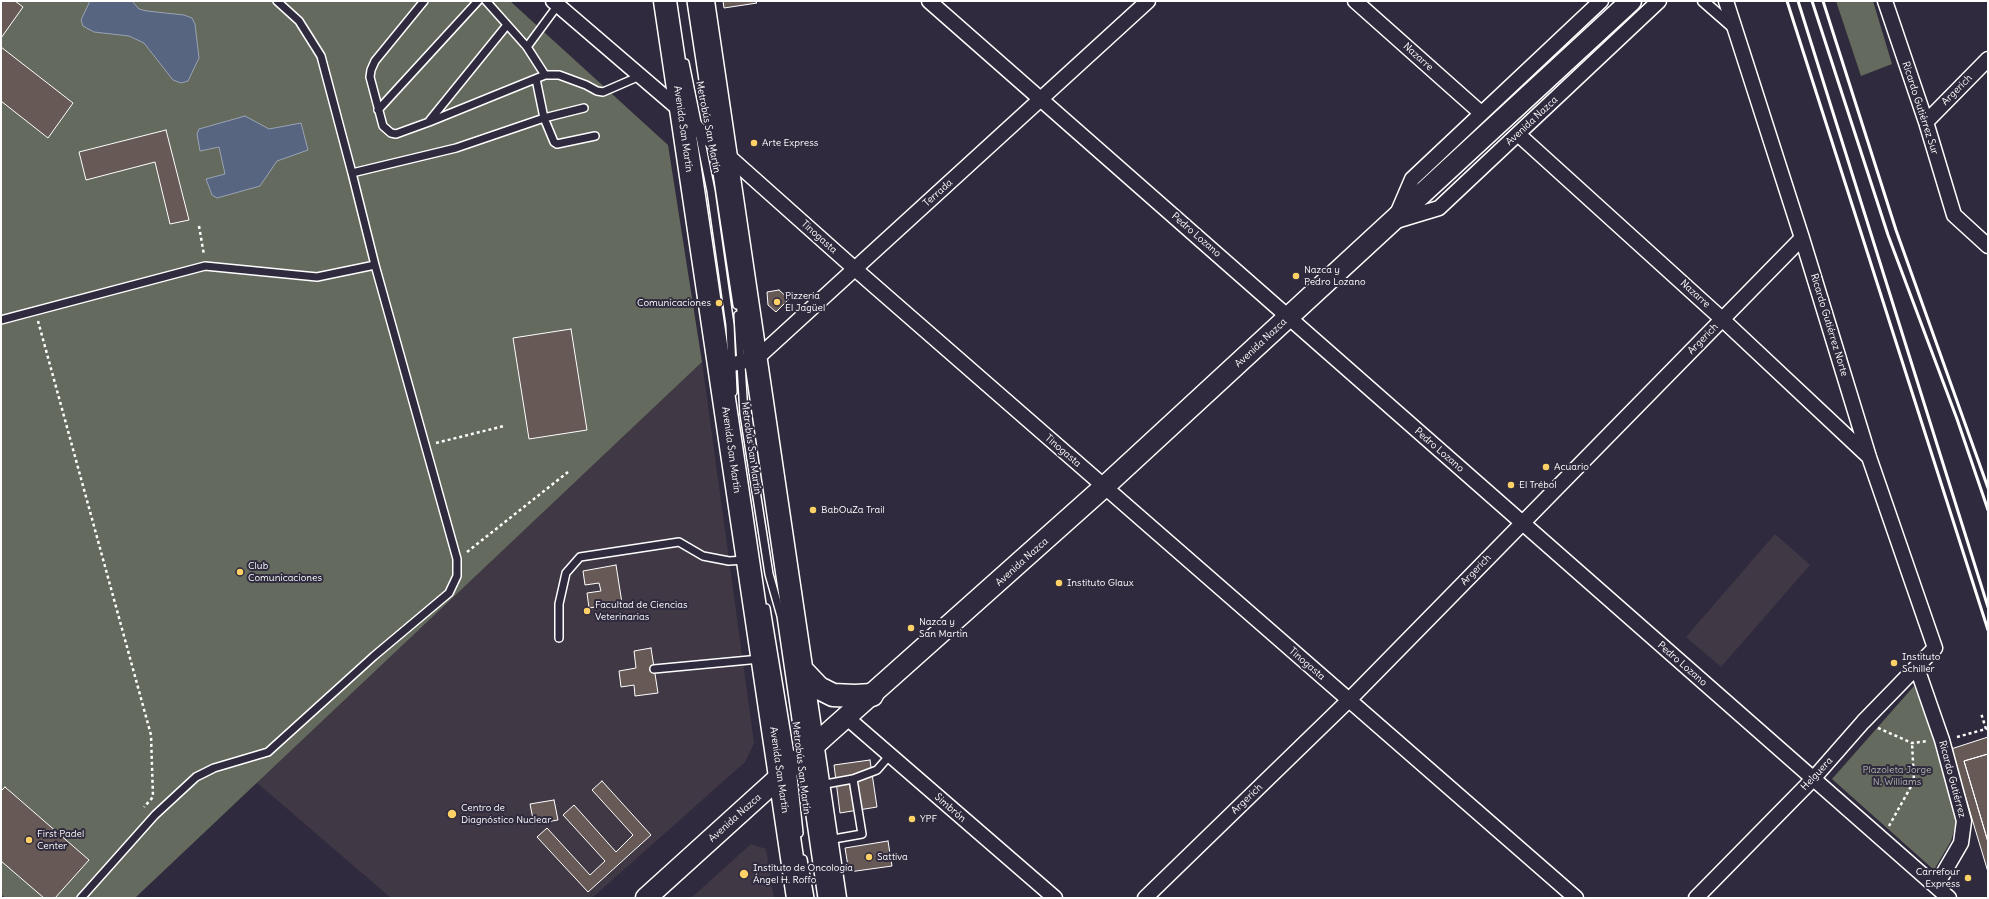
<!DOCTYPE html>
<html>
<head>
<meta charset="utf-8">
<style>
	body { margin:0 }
	#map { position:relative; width:1989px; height:899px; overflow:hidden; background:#2f2a3d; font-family:Delius,sans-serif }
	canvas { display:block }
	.frame { position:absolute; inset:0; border:2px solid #fff; pointer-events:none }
</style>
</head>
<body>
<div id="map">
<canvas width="1989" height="899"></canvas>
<div class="frame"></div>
</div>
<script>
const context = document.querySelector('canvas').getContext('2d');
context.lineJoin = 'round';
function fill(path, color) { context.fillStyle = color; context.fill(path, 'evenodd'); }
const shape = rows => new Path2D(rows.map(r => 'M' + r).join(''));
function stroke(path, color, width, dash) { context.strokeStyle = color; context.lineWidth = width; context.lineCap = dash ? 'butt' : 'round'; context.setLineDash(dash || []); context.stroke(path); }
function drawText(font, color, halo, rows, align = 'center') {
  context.font = font + ' Delius,sans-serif'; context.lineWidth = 4; context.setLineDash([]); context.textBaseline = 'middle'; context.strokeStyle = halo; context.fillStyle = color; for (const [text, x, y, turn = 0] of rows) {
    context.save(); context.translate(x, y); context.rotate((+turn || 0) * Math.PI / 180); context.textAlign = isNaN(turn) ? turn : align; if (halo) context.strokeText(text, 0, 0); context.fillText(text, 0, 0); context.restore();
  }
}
const built = shape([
	[702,362,754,743,745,762,592,898,391,898,256,782],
	[1775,534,1810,565,1721,667,1686,637],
	[751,844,766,849,774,898,691,898]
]);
const green = shape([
	[1,1,510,1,668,145,702,362,135,898,5,898,1,894],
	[1836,1,1873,1,1892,64,1861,76],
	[1914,686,1938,747,1957,819,1951,841,1934,870,1832,779]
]);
const water = shape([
	[90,1,132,1,139,9,147,11,184,15,192,18,195,24,199,58,188,81,181,83,173,80,144,43,129,36,94,32,83,26,81,20,90,1],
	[245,116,269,129,301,123,308,150,277,161,260,186,217,198,212,195,206,179,225,174,219,147,200,151,197,134,199,129,245,116]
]);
const building = shape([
	[1,1,15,1,23,7,1,38,1,1],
	[723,1,755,1,757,3,724,8,723,1],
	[1,47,73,103,48,138,1,101,1,47],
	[166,130,189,220,170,224,155,162,86,180,79,152,166,130],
	[779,290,789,299,776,312,768,305,767,292,779,290],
	[571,329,587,430,529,439,513,338,571,329],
	[616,565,622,603,589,608,587,593,601,591,599,583,585,585,583,571,616,565],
	[651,648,658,693,635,696,634,685,621,687,619,671,636,668,634,651,651,648],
	[1988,737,1988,754,1964,761,1988,842,1988,872,1951,749,1988,737],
	[1988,754,1988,842,1964,761,1988,754],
	[870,760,877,807,840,813,834,765,870,760],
	[602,781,651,835,588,892,537,837,547,828,590,875,605,861,563,815,574,805,616,852,633,835,592,790,602,781],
	[5,787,89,860,55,898,44,898,1,861,1,791,5,787],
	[554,800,558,820,534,824,530,804,554,800],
	[888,841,892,866,849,872,845,848,888,841]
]);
const path = shape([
	[199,226,204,255],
	[38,321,151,735,153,797,144,807],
	[436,443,504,426],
	[467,552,568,472],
	[1878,728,1912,743,1928,741],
	[1957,737,1986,729,1981,713],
	[1889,826,1914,781,1912,743]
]);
const service = shape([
	[277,1,299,21,321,56,352,173],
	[424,1,375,61,371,70,370,77,383,126,391,133,396,134,429,122,545,75,559,75,586,85,597,91,603,92,640,76],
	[486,1,527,47,545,75],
	[691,1,737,305],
	[527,47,558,5],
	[685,63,711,191,730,325,733,392],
	[536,79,544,118,554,142,557,144,595,136],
	[378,110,478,1],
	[430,120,507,25],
	[738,315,744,414,769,574,781,616,822,898],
	[1,320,205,266,317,277,375,265,352,173,456,148,544,118,584,108],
	[766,608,792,766,799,833],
	[559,638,559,604,566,573,580,557,679,542,703,556,729,561,746,560],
	[654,669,760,659],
	[820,785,853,779,877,770,890,755],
	[828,840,862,834,853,779],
	[803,859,810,898],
	[81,898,155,815,196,777,214,768,268,752,374,656,449,593,457,576,457,559,375,265]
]);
const pedestrian = shape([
	[1703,1,1735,29]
]);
const minor = shape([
	[553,1,680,110,698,129,855,269,1576,898],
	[929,1,1949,898],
	[1355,1,1481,113],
	[1885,1,1926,122,1954,215,1988,246],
	[1926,122,1988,59],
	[1519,135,1722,319,1869,457],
	[1397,214,1412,179,1601,1],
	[1396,221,1439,208,1659,1],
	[719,367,756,359,1148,1],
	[1917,668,1942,740,1964,821,1961,843,1936,886],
	[846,717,1055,898],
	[1145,898,1349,700,1802,238],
	[1696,898,1813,779,1863,722,1935,648,1869,457,1802,238,1726,1]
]);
const secondary = shape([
	[646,898,827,734,1104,487,1631,1]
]);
const primary = shape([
	[665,1,798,898],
	[703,1,835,898],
	[800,668,819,688,833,695,855,696,872,695]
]);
const rail = shape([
	[1787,1,1988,630],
	[1798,1,1988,607],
	[1812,1,1888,235,1957,419,1988,510],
	[1823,1,1896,230,1988,488]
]);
const markers = [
	[754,143,4,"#ffd166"],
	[1296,276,4,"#ffd166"],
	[777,302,4,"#ffd166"],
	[719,303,4,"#ffd166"],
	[1546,467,4,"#ffd166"],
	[1511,485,4,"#ffd166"],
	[813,510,4,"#ffd166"],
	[240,572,4,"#ffd166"],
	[1059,583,4,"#ffd166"],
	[587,611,4,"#ffd166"],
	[911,628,4,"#ffd166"],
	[1894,663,4,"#ffd166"],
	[452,814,5,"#ffd166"],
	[912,819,4,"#ffd166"],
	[29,840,4,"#ffd166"],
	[869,857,4,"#ffd166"],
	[744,874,5,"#ffd166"],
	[1968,878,4,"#ffd166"]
];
const streetNames = [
	["Nazarre",1418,57,42],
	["Argerich",1957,90,-45],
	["Ricardo Gutiérrez Sur",1920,108,72],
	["Avenida Nazca",1532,121,-43],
	["Metrobús San Martín",708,127,79],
	["Avenida San Martín",683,129,82],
	["Terrada",938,193,-42],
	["Pedro Lozano",1196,235,41],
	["Tinogasta",819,237,42],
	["Nazarre",1695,294,42],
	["Ricardo Gutiérrez Norte",1829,325,73],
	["Argerich",1703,339,-46],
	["Avenida Nazca",1261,343,-43],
	["Metrobús San Martín",751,448,82],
	["Avenida San Martín",731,450,82],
	["Pedro Lozano",1439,450,41],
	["Tinogasta",1063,451,41],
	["Avenida Nazca",1022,562,-42],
	["Argerich",1476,570,-46],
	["Tinogasta",1307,664,41],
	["Pedro Lozano",1682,664,41],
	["Metrobús San Martín",801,768,83],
	["Avenida San Martín",779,770,82],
	["Helguera",1817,774,-47],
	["Ricardo Gutiérrez",1952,779,75],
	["Argerich",1247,799,-44],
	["Simbrón",950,808,41],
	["Avenida Nazca",735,818,-42]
];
const poiNames = [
	["Arte Express",762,143],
	["Nazca y",1304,270],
	["Pedro Lozano",1304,282],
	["Pizzería",785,296],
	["El Jagüel",785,308],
	["Comunicaciones",711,303,"right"],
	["Acuario",1554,467],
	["El Trébol",1519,485],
	["BabOuZa Trail",821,510],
	["Club",248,566],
	["Comunicaciones",248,578],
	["Instituto Glaux",1067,583],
	["Facultad de Ciencias",595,605],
	["Veterinarias",595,617],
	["Nazca y",919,622],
	["San Martín",919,634],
	["Instituto",1902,657],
	["Schiller",1902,669],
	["Centro de",461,808],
	["Diagnóstico Nuclear",461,820],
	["YPF",920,819],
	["First Padel",37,834],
	["Center",37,846],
	["Sattiva",877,857],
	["Instituto de Oncología",753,868],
	["Ángel H. Roffo",753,880],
	["Carrefour",1960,872,"right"],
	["Express",1960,884,"right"]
];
const parkNames = [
	["Plazoleta Jorge",1897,770],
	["N. Williams",1897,782]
];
fill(built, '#403844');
fill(green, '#646a5d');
fill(water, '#576581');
stroke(water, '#9aa3b3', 1);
fill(building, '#675956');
stroke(building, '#fff', 1);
stroke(service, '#fff', 10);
stroke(pedestrian, '#fff', 13);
stroke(minor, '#fff', 17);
stroke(secondary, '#fff', 23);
stroke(primary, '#fff', 25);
stroke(path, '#fff', 2.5, [3, 3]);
stroke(service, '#2f2a3d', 7);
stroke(pedestrian, '#2f2a3d', 10);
stroke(minor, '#2f2a3d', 14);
stroke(secondary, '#2f2a3d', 20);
stroke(primary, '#2f2a3d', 22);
stroke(rail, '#fff', 3);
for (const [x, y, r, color] of markers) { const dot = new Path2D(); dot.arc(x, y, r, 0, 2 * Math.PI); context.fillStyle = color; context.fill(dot); stroke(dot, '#2f2a3d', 1.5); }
drawText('10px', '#fff', '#2f2a3d', streetNames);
drawText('10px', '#fff', '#2f2a3d', poiNames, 'left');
drawText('10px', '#b2b4ae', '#2f2a3d', parkNames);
</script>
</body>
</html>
